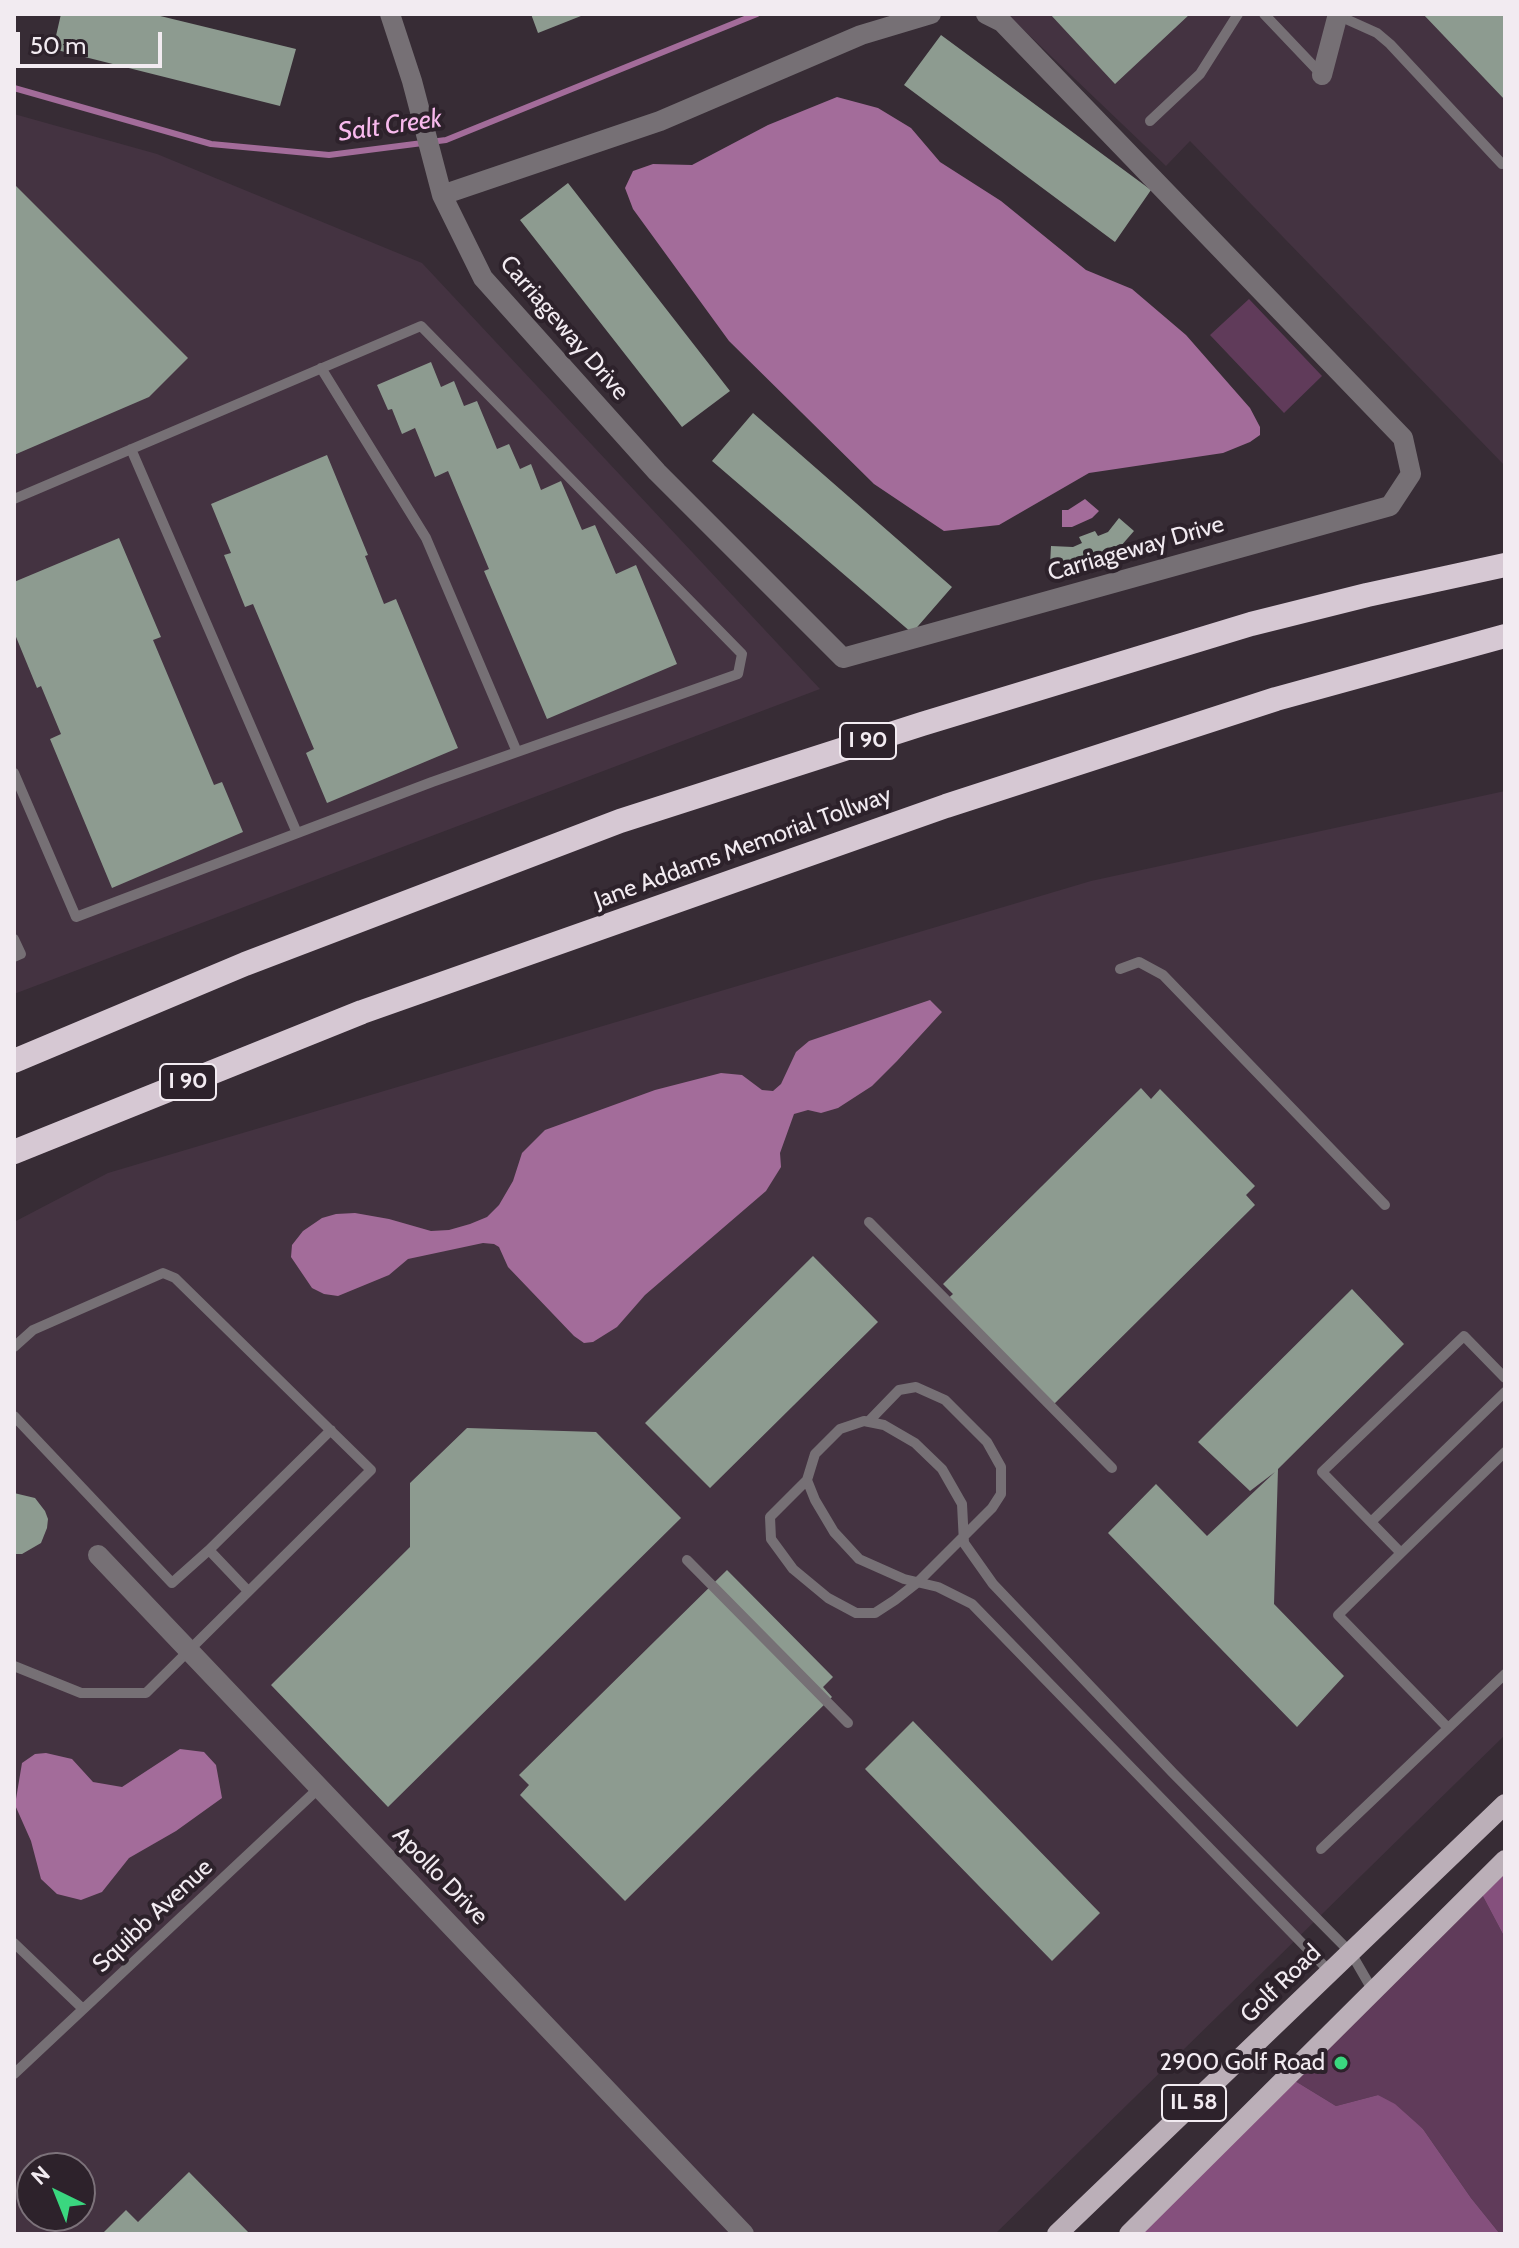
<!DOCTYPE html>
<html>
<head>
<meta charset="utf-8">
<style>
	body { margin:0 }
	#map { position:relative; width:1519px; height:2248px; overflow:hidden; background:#372c35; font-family:Cabin,sans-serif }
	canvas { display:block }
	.frame { position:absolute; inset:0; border:16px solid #f2ebf1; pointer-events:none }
	.north { position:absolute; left:16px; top:2152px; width:80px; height:80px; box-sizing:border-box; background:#2d222b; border:2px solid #7c727a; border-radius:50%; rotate:317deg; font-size:22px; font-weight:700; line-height:32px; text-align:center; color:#f2ebf1 }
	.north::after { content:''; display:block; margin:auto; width:28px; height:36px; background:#3ad77f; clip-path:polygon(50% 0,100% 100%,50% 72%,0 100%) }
	.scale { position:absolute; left:16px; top:32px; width:146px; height:36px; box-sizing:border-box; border:4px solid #f2ebf1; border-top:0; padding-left:10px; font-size:24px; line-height:28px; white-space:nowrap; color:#f2ebf1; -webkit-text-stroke:6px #2d222b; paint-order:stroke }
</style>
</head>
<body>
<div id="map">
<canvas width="1519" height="2248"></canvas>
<div class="frame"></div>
<div class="north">N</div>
<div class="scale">50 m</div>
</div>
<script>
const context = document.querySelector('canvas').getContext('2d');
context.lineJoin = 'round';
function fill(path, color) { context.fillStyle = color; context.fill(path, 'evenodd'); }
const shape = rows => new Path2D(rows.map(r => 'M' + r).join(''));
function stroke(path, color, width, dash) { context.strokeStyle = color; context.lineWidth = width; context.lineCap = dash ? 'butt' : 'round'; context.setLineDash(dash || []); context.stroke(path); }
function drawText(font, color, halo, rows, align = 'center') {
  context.font = font + ' Cabin,sans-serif'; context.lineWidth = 8; context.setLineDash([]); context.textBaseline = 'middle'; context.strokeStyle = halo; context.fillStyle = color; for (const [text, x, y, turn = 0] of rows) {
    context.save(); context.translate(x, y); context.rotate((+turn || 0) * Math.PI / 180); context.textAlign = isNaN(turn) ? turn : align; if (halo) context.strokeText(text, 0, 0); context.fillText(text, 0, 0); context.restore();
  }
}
const built = shape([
	[1007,14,1505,14,1505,466,1190,141,1166,166],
	[14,114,157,154,422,263,820,689,14,994],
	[1505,791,1505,1735,995,2234,14,2234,14,1222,108,1173,1091,881],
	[32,2168,80,2168,80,2216,32,2216]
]);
const green = shape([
	[1249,299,1322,376,1284,413,1210,335],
	[1478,1887,1505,1938,1505,2234,1500,2234,1471,2198,1423,2129,1378,2095,1336,2106,1287,2076]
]);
const forest = shape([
	[1505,1860,1505,1938,1478,1887],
	[1287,2076,1336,2106,1378,2095,1395,2104,1423,2129,1471,2198,1500,2234,1129,2234]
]);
const water = shape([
	[837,97,878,108,911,128,940,162,1001,201,1086,270,1132,289,1186,335,1250,408,1260,427,1260,435,1250,442,1223,453,1089,473,999,525,944,531,874,484,729,341,633,209,625,188,633,171,653,164,692,165,768,125],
	[1085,499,1099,511,1092,518,1072,527,1062,527,1062,510,1068,510],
	[930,1000,942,1012,897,1061,872,1086,838,1108,821,1113,808,1110,794,1114,780,1153,781,1167,766,1191,645,1295,617,1327,593,1342,584,1343,574,1336,508,1267,499,1247,494,1244,483,1243,408,1259,389,1275,338,1296,324,1294,312,1288,291,1257,292,1245,303,1231,322,1218,336,1214,355,1213,389,1219,431,1231,449,1230,470,1224,487,1217,499,1205,513,1181,522,1153,545,1130,655,1090,721,1073,742,1075,762,1090,773,1091,781,1084,796,1052,809,1041],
	[180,1749,204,1752,216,1765,222,1798,176,1831,129,1858,102,1892,81,1900,57,1894,41,1879,31,1841,15,1805,22,1763,35,1754,46,1753,72,1759,93,1782,122,1787]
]);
const stream = shape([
	[14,88,211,144,329,155,446,140,757,14]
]);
const building = shape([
	[61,14,152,14,296,49,280,106,53,49],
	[531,14,586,14,538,33],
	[1050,14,1190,14,1115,84],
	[1423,14,1505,14,1505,100],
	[941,35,1151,190,1115,242,904,85],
	[568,183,730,391,682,427,520,220],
	[14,184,188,358,149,397,14,455],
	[431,362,441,387,454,381,464,406,477,401,497,449,509,444,520,469,531,464,541,490,561,481,582,530,595,525,616,574,636,565,677,664,547,719,484,571,489,569,448,471,435,477,415,428,402,434,392,409,388,410,377,385],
	[753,413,952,587,912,633,712,461],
	[327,455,368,555,365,556,384,604,396,599,458,748,327,803,306,753,314,749,253,604,245,607,224,555,231,553,211,504],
	[1119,518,1134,531,1120,547,1105,553,1109,562,1092,569,1089,561,1077,566,1050,565,1051,546,1073,547,1082,543,1079,537,1095,531,1098,536,1108,532],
	[119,538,161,637,153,640,214,785,222,782,243,832,112,888,50,739,61,734,41,686,37,688,14,632,14,582],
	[1141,1088,1151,1099,1160,1089,1255,1186,1246,1195,1255,1205,1049,1409,943,1303,953,1294,943,1284],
	[813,1256,878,1322,710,1488,645,1423],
	[1352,1289,1404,1344,1278,1469,1274,1604,1344,1676,1297,1727,1108,1533,1156,1484,1207,1536,1275,1472,1250,1491,1198,1442],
	[467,1428,596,1432,681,1518,388,1807,271,1685,410,1547,410,1483],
	[14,1493,35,1498,45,1511,48,1519,47,1528,41,1543,22,1554,14,1554],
	[727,1570,833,1677,823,1687,832,1697,625,1901,520,1795,529,1785,519,1775],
	[913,1721,1100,1913,1052,1961,865,1769],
	[189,2172,250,2234,102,2234,126,2210,138,2222]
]);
const lane = shape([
	[1264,14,1322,75],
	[1337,15,1377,33,1390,44,1502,164],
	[1150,121,1200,74,1238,14],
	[321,368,426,538,517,752],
	[131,449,297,833],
	[14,499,421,326,742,654,738,674,432,782,76,917,14,773],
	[14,939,21,954,14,957],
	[1120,969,1139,962,1163,975,1385,1205],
	[869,1222,1112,1468],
	[14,1347,33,1330,163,1273,175,1278,371,1470,146,1693,81,1693,14,1666],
	[14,1416,172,1583,209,1550,248,1591],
	[807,1480,770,1517,771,1539,793,1569,828,1598,856,1613,875,1613,895,1600,918,1582,992,1508,1001,1494,1001,1467,987,1442,945,1400,916,1387,899,1390,868,1422],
	[1371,1522,1505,1392],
	[209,1550,331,1430],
	[1401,1553,1505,1452],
	[687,1560,848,1723],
	[1448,1728,1338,1615,1401,1553,1322,1472,1464,1336,1505,1378],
	[1321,1849,1505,1674],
	[14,1943,83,2009],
	[1331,1973,972,1604,938,1587,904,1579,859,1559,834,1532,815,1500,807,1480,815,1454,840,1429,864,1421,884,1425,915,1443,942,1469,962,1504,964,1543,993,1584,1173,1773,1351,1953,1373,1991],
	[14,2074,319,1788]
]);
const street = shape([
	[390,14,412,81,442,195],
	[931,14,861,35,660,121,442,195,483,278,657,472,843,658,1390,506,1411,474,1403,438,1002,22,986,14],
	[1322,75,1338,14],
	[98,1555,744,2234]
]);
const primary = shape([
	[1057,2234,1505,1804],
	[1129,2234,1505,1860]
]);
const highway = shape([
	[14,1061,245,964,620,821,922,724,1251,624,1367,595,1505,565],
	[14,1152,362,1012,946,806,1276,699,1505,636]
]);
const markers = [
	[1341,2063,8,"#3ad77f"]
];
const shields = [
	[868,741,56],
	[188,1082,56],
	[1194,2103,64]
];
const shieldNames = [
	["I 90",868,741],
	["I 90",188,1082],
	["IL 58",1194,2103]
];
const streetNames = [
	["Carriageway Drive",564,328,49],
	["Carriageway Drive",1136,549,-16],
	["Jane Addams Memorial Tollway",743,848,-20],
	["Apollo Drive",440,1876,46],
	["Squibb Avenue",153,1916,-43],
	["Golf Road",1281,1984,-44]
];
const poiNames = [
	["2900 Golf Road",1325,2063]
];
const waterNames = [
	["Salt Creek",390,126,-8]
];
fill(built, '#443341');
fill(green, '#603b5a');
fill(forest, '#85507d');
fill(water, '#a36c9a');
stroke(stream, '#a36c9a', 6);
fill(building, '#8d9b90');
stroke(lane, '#767075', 10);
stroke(street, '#767075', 20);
stroke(primary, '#bbafb8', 20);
stroke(highway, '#d6c8d3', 24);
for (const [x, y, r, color] of markers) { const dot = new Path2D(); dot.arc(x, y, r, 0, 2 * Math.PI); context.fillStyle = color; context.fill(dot); stroke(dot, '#2d222b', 3); }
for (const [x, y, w] of shields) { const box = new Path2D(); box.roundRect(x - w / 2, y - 18, w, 36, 6); context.fillStyle = '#2d222b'; context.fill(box); stroke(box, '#f2ebf1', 2); }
drawText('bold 22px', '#f2ebf1', null, shieldNames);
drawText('24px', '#f2ebf1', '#2d222b', streetNames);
drawText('24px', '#f2ebf1', '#2d222b', poiNames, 'right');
drawText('italic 26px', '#f8b9ed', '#2d222b', waterNames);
</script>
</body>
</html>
